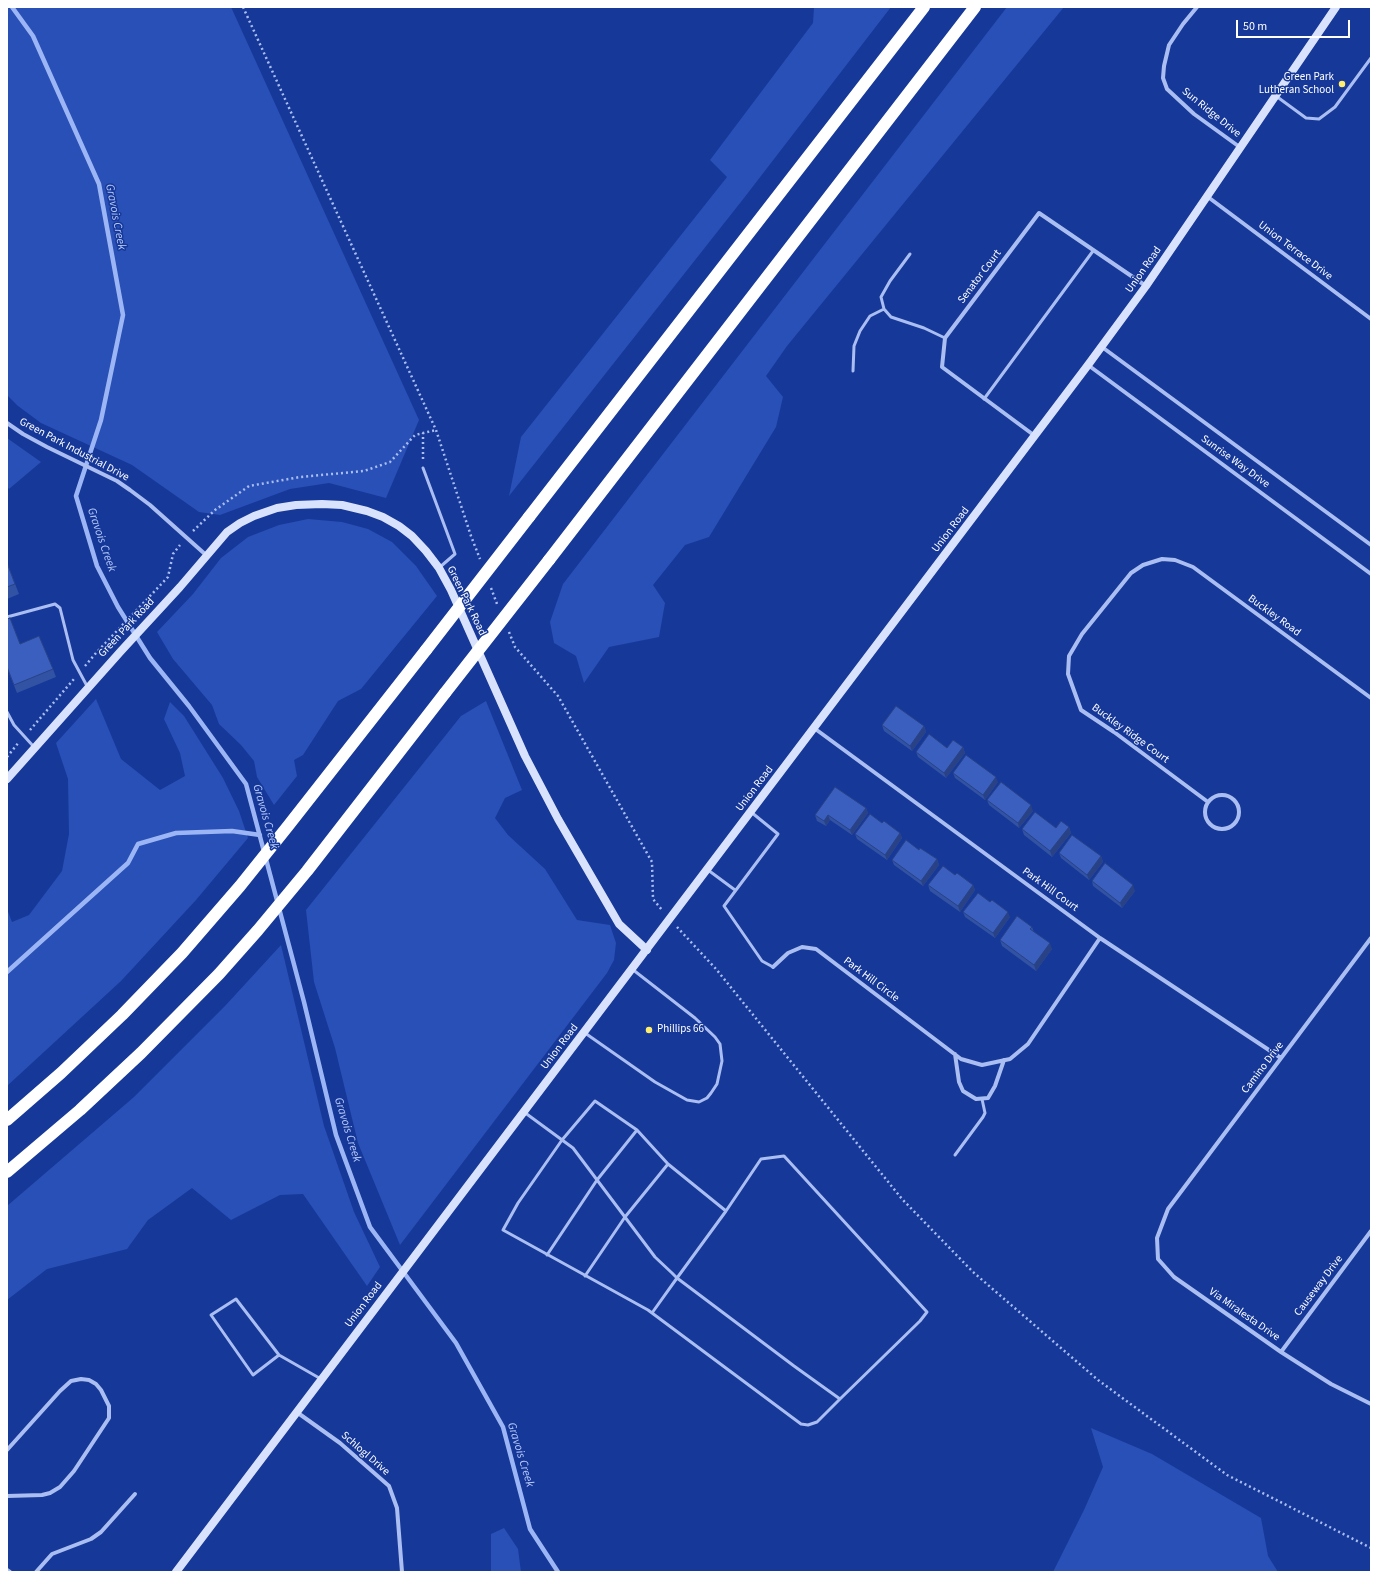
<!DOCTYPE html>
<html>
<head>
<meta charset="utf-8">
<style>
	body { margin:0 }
	#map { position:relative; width:1378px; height:1579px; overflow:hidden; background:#163899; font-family:"Source Sans 3",sans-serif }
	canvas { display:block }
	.frame { position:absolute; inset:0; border:8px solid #fff; pointer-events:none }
	.scale { position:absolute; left:1236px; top:20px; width:114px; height:18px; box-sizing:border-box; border:2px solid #fff; border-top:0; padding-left:5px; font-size:12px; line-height:14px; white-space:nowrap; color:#fff; -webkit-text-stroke:3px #163899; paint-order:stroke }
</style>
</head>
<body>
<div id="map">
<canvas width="1378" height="1579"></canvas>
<div class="frame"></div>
<div class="scale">50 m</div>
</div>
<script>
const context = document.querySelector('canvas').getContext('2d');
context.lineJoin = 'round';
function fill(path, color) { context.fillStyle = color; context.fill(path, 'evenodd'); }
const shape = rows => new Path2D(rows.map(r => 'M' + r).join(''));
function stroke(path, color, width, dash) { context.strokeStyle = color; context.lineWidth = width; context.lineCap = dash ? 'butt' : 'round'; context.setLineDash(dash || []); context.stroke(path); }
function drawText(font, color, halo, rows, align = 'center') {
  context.font = font + ' "Source Sans 3",sans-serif'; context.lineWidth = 3; context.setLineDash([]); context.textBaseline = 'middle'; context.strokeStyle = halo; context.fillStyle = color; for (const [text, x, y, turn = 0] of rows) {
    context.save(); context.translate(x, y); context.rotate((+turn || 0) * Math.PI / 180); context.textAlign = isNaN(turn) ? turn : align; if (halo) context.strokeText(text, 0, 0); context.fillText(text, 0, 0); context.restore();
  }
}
const green = shape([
	[7,7,231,7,419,420,386,498,329,483,290,489,220,515,199,512,132,465,41,423,18,406,7,395],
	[814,7,891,7,744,198,509,496,521,437,727,177,710,160,813,23],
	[1007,7,1064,7,787,346,766,376,783,397,776,427,709,537,685,545,653,585,665,603,659,637,609,647,584,683,576,656,554,643,550,622,563,584],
	[7,438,41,462,9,489,7,486],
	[308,519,342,522,368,529,392,542,416,566,437,596,361,689,338,701,303,755,294,760,297,776,274,805,257,777,254,761,241,745,219,724,212,705,173,659,157,632,193,594,221,558,248,537,279,525],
	[96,699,121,759,160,790,185,776,180,753,164,719,170,702,184,716,223,778,239,811,248,838,196,900,121,981,7,1086,7,909,12,922,29,915,62,871,69,834,68,779,56,743],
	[486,701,522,790,505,798,495,818,508,835,545,869,577,920,610,925,616,943,614,960,607,973,400,1245,358,1143,335,1048,314,982,306,910,461,716],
	[281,945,324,1126,354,1212,380,1267,367,1286,303,1194,280,1195,231,1220,192,1188,148,1220,127,1249,47,1269,7,1300,7,1206,134,1097,225,1006],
	[1091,1428,1152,1454,1261,1518,1268,1556,1278,1572,1053,1572,1084,1510,1103,1467],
	[504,1528,518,1549,521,1572,491,1572,491,1534]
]);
const stream = shape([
	[12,7,33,36,99,184,123,315,101,420,76,496,97,566,118,607,150,658,189,706,246,784,304,1002,336,1135,370,1227,456,1343,503,1427,530,1529,558,1572],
	[7,972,128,863,138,844,176,833,232,831,260,835]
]);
const path = shape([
	[243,7,436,430,471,536,480,559],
	[423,459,423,433],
	[193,531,215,510,249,486,300,477,364,471,390,462,415,435,436,430],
	[491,588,497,604],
	[509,632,515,647,558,696,652,862,653,899,662,910],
	[85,666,96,653,168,577,173,554,180,545],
	[30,730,74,679],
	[7,757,19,742],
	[677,927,716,969,902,1199,973,1272,1098,1380,1227,1475,1371,1548]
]);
const lane = shape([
	[1276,96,1306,118,1319,119,1335,107,1371,58],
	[910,254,890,281,881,297,884,309,891,317,924,328,945,338],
	[853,371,854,346,860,331,870,316,884,309],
	[984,399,1093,251],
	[423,468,455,554,440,567],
	[7,617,55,604,60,608,73,660,87,686],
	[7,712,14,725,34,747],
	[751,812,778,834,724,906,762,961,773,967],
	[708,870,735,890],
	[585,1033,655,1082,687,1100,699,1102,707,1098,711,1093,717,1084,722,1061,720,1044,715,1037,695,1018,632,969],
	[524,1112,573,1148,655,1257,672,1273,677,1278,794,1366,840,1399,920,1321,927,1312,784,1156,761,1159,726,1211,677,1278,652,1313],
	[955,1155,983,1117,985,1113,982,1099],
	[726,1211,668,1164,637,1130,595,1101,562,1140,518,1203,503,1230,648,1310,801,1424,808,1425,817,1422,840,1399],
	[547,1255,597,1180,637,1130],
	[585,1276,625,1217,668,1164],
	[279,1355,236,1299,211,1315,253,1375,279,1355,321,1379]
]);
const street = shape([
	[1197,7,1183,24,1169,45,1164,66,1163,78,1167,89,1194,114,1241,148],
	[1208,197,1371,319],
	[1102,347,1371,545],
	[1088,365,1371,574],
	[7,423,23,434,47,447,117,481,130,490,150,505,206,555],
	[1035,436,942,367,945,338,1039,213,1146,286],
	[814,728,1100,938,1281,1058],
	'1205 812a17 17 0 1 1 34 0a17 17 0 1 1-34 0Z',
	[1208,802,1114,732,1081,710,1068,674,1069,656,1082,634,1131,573,1143,565,1162,559,1175,560,1193,567,1371,698],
	[1371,938,1168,1209,1157,1238,1158,1259,1174,1277,1281,1352,1331,1384,1371,1404],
	[773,967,788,953,802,947,816,949,961,1059,982,1065,1010,1059,1028,1044,1100,938],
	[955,1054,959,1082,963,1091,976,1099,988,1098,995,1086,1004,1060],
	[1281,1352,1371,1231],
	[298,1413,340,1443,389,1486,397,1508,402,1572],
	[7,1450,60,1391,71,1381,81,1379,89,1380,96,1384,101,1390,109,1406,109,1418,74,1471,60,1487,50,1493,42,1495,7,1496],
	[7,1570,10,1572],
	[36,1572,52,1554,91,1539,101,1532,135,1494]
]);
const secondary = shape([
	[7,779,121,651,180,587,227,532,240,523,254,516,277,508,296,505,322,504,342,505,367,511,383,517,399,526,412,536,426,551,439,568,451,590,525,756,558,819,619,924,647,950],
	[176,1572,1088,365,1146,286,1336,7]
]);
const highway = shape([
	[529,517,924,7],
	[549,560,975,7],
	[7,1120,61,1073,122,1015,182,953,240,886,288,826,426,650],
	[7,1172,80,1110,141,1053,219,974,258,930,307,871,445,693]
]);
const highwayBridge = shape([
	[426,650,529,517],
	[445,693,549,560]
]);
const wall = shape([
	[7,563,19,594,7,599],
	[7,619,20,644,53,669,56,677,17,693,7,668],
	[882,725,924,726,926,732,912,751,884,731],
	[963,747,965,753,946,778,918,757,916,752,947,748],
	[953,773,998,782,985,800,955,778],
	[987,800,1033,811,1019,828,989,805],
	[866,808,868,813,852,835,830,820,826,826,817,821,815,815],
	[882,823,900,833,902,838,887,860,857,839,855,834],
	[1069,827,1071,833,1052,857,1024,835,1022,829],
	[919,850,937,859,939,865,923,886,894,865,892,860],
	[1059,853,1101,856,1103,862,1089,880,1061,858],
	[955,875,973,885,975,890,960,912,930,891,928,885],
	[1092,881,1135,891,1122,908,1093,886],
	[963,912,1010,917,995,938,965,917],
	[1032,927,1034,932,1052,949,1036,971,1002,946,1000,940]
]);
const shadedWall = shape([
	[924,726,926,732,912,751,910,746],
	[963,747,965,753,946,778,944,773],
	[996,777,998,782,985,800,983,795],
	[1031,805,1033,811,1019,828,1018,823],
	[866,808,868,813,852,835,850,830],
	[828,815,830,820,826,826,824,821],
	[1069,827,1071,833,1052,857,1050,851],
	[900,833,902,838,887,860,885,855],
	[1101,856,1103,862,1089,880,1087,875],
	[937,859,939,865,923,886,921,881],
	[973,885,975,890,960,912,958,906],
	[1133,885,1135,891,1122,908,1120,903],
	[1008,912,1010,917,995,938,993,933],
	[1050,943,1052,949,1036,971,1034,965]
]);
const building = shape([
	[7,563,15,584,7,587,7,563],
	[10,618,20,644,39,636,53,669,14,685,7,667,7,619,10,618],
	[896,706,924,726,910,746,882,725,896,706],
	[929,734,947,748,953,740,963,747,944,773,916,752,929,734],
	[966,755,996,777,983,795,953,773,966,755],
	[1001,782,1031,805,1018,823,987,800,1001,782],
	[835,787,866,808,850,830,828,815,824,821,815,815,835,787],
	[1035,812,1056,828,1061,821,1069,827,1050,851,1022,829,1035,812],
	[870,814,882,823,884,821,900,833,885,855,855,834,870,814],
	[1072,835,1101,856,1087,875,1059,853,1072,835],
	[906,840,919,850,920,848,937,859,921,881,892,860,906,840],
	[1105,863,1133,885,1120,903,1092,881,1105,863],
	[943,866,955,875,957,873,973,885,958,906,928,885,943,866],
	[978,893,990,902,992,900,1008,912,993,933,963,912,978,893],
	[1017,916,1032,927,1030,929,1050,943,1034,965,1000,940,1017,916]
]);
const markers = [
	[1342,84,4,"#ffee6b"],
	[649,1030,4,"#ffee6b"]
];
const poiNames = [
	["Green Park",1334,78],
	["Lutheran School",1334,91],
	["Phillips 66",657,1030,"left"]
];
const streetNames = [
	["Sun Ridge Drive",1211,113,39],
	["Union Terrace Drive",1295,251,37],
	["Union Road",1144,270,-55],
	["Senator Court",980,277,-53],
	["Green Park Industrial Drive",74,450,28],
	["Sunrise Way Drive",1235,462,36],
	["Union Road",951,530,-53],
	["Green Park Road",466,601,64],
	["Buckley Road",1274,616,36],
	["Green Park Road",127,628,-47],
	["Buckley Ridge Court",1130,734,36],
	["Union Road",755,789,-53],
	["Park Hill Court",1050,890,36],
	["Park Hill Circle",871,980,37],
	["Union Road",560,1047,-53],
	["Camino Drive",1263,1068,-53],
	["Causeway Drive",1319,1286,-53],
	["Union Road",364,1305,-53],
	["Via Miralesta Drive",1244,1315,35],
	["Schlogl Drive",365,1454,41]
];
const waterNames = [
	["Gravois Creek",115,217,79],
	["Gravois Creek",101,540,71],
	["Gravois Creek",265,817,74],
	["Gravois Creek",347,1130,73],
	["Gravois Creek",520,1455,73]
];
fill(green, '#2950b7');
stroke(stream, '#9cb6f5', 4.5);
stroke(path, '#aabef2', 2.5, [2, 3]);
stroke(lane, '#aabef2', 3);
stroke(street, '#aabef2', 4);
stroke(secondary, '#d9e2fc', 8);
stroke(highway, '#fff', 12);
stroke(highwayBridge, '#fff', 12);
fill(wall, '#3252a4');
fill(shadedWall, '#294286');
fill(building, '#3a5fbf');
stroke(building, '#294286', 1);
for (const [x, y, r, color] of markers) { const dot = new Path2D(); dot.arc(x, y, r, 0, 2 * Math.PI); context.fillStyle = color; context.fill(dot); stroke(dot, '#163899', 1.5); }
drawText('11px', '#fff', '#163899', poiNames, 'right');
drawText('11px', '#fff', '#163899', streetNames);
drawText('italic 12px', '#b6c9f9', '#163899', waterNames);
</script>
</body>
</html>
